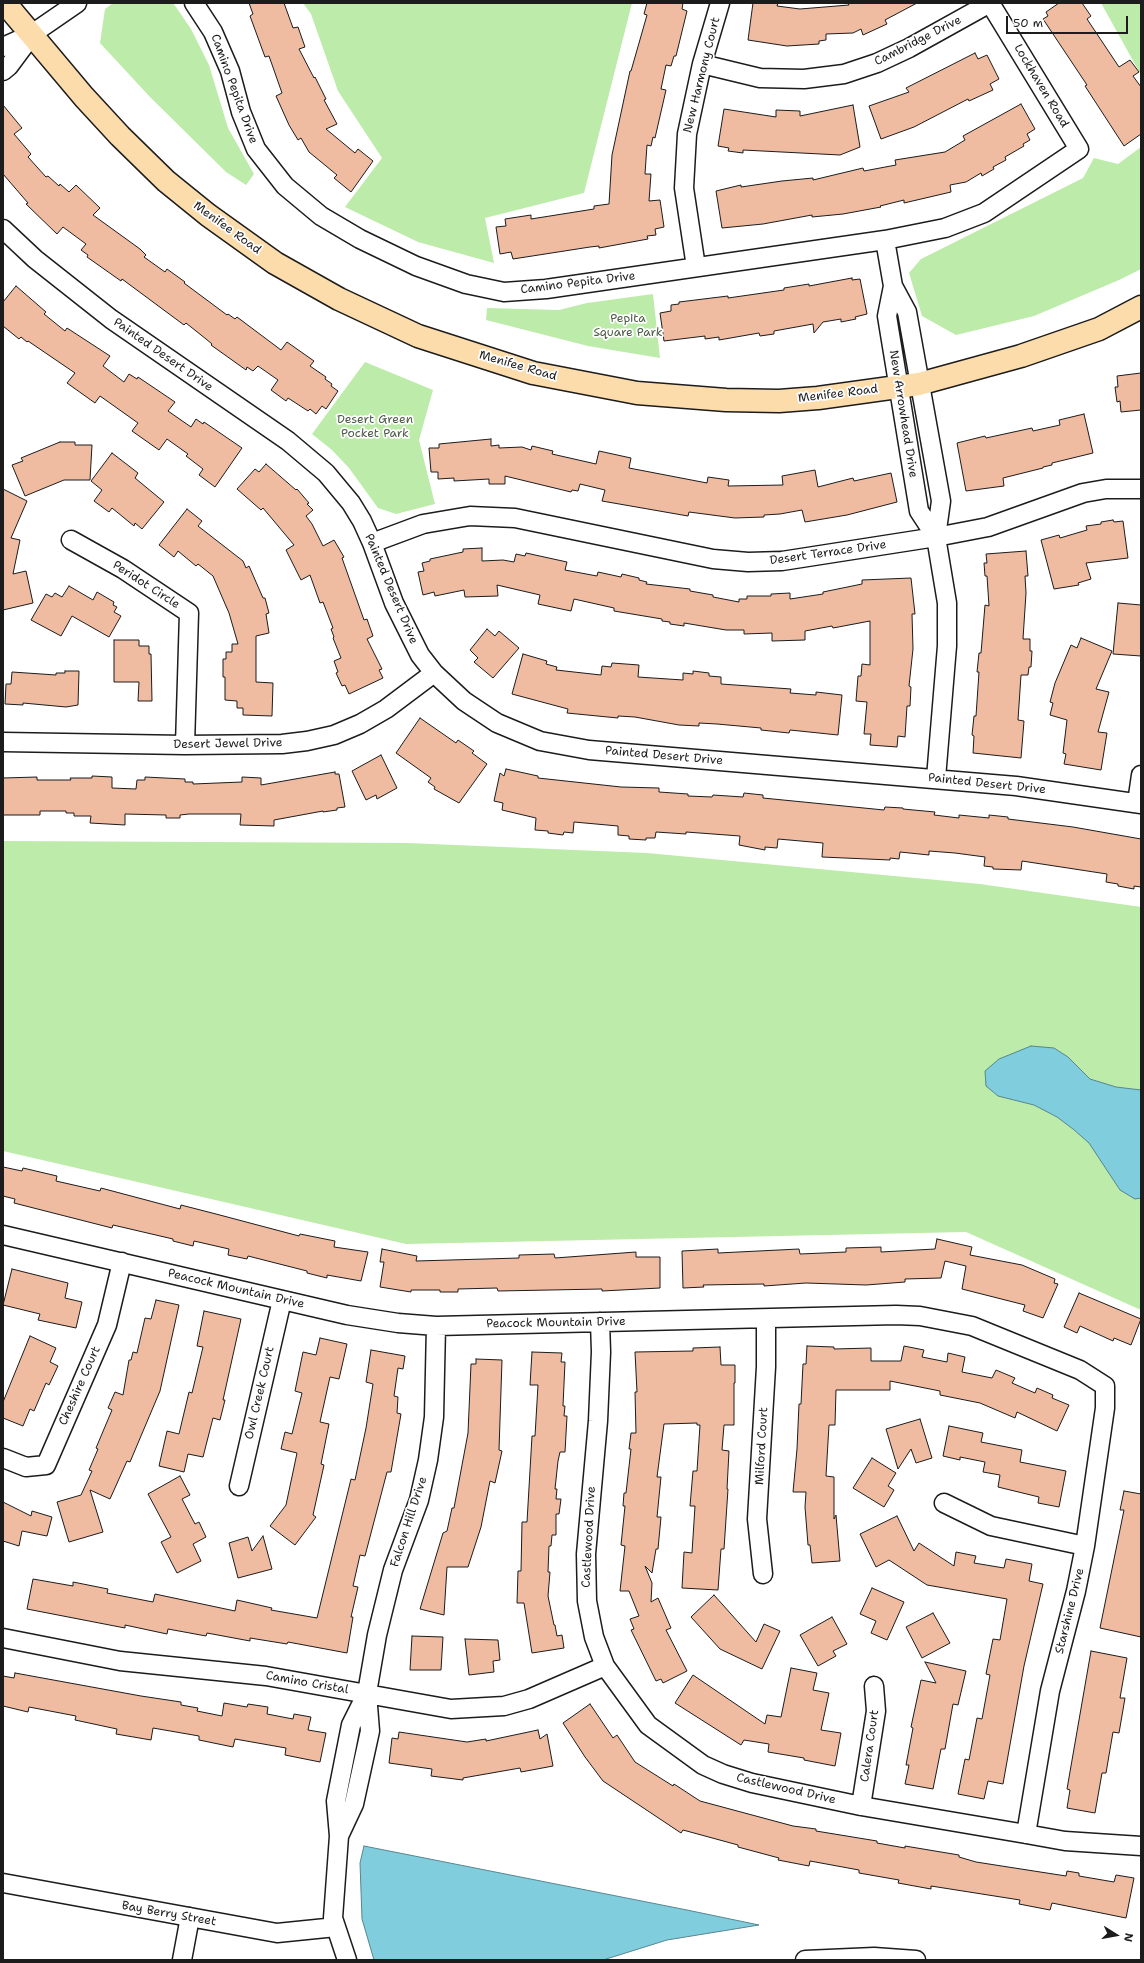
<!DOCTYPE html>
<html>
<head>
<meta charset="utf-8">
<style>
	body { margin:0 }
	#map { position:relative; width:1144px; height:1963px; overflow:hidden; background:#fff; font-family:"Shantell Sans",sans-serif }
	canvas { display:block }
	.frame { position:absolute; inset:0; border:4px solid #1c1c1c; pointer-events:none }
	.north { position:absolute; left:1096px; top:1915px; width:40px; height:40px; -webkit-text-stroke:3px #fff; paint-order:stroke; rotate:101deg; font-size:11px; font-weight:700; line-height:16px; text-align:center; color:#1c1c1c }
	.north::after { content:''; display:block; margin:auto; width:14px; height:18px; background:#1c1c1c; clip-path:polygon(50% 0,100% 100%,50% 72%,0 100%) }
	.scale { position:absolute; left:1006px; top:16px; width:122px; height:18px; box-sizing:border-box; border:2px solid #1c1c1c; border-top:0; padding-left:5px; font-size:12px; line-height:14px; white-space:nowrap; color:#1c1c1c; -webkit-text-stroke:3px #fff; paint-order:stroke }
</style>
</head>
<body>
<div id="map">
<canvas width="1144" height="1963"></canvas>
<div class="frame"></div>
<div class="north">N</div>
<div class="scale">50 m</div>
</div>
<script>
const context = document.querySelector('canvas').getContext('2d');
context.lineJoin = 'round';
function fill(path, color) { context.fillStyle = color; context.fill(path, 'evenodd'); }
const shape = rows => new Path2D(rows.map(r => 'M' + r).join(''));
function stroke(path, color, width, dash) { context.strokeStyle = color; context.lineWidth = width; context.lineCap = dash ? 'butt' : 'round'; context.setLineDash(dash || []); context.stroke(path); }
function drawText(font, color, halo, rows, align = 'center') {
  context.font = font + ' "Shantell Sans",sans-serif'; context.lineWidth = 3.5; context.setLineDash([]); context.textBaseline = 'middle'; context.strokeStyle = halo; context.fillStyle = color; for (const [text, x, y, turn = 0] of rows) {
    context.save(); context.translate(x, y); context.rotate((+turn || 0) * Math.PI / 180); context.textAlign = isNaN(turn) ? turn : align; if (halo) context.strokeText(text, 0, 0); context.fillText(text, 0, 0); context.restore();
  }
}
const green = shape([
	[113,3,173,3,176,7,191,29,209,65,228,128,254,174,246,185,226,172,150,97,100,43,105,9],
	[303,3,632,3,584,193,485,218,494,263,418,242,345,207,382,158,338,91,311,14],
	[1101,3,1141,3,1141,75],
	[1141,147,1141,269,1119,280,1034,316,956,335,922,316,909,273,921,259,1083,178,1094,158,1118,164],
	[653,294,660,358,588,346,486,320,487,308,559,310,587,303],
	[365,362,433,390,419,440,435,504,396,514,378,508,349,468,332,450,312,434],
	[3,841,407,843,647,853,980,884,1141,907,1141,1310,966,1232,406,1244,3,1151]
]);
const water = shape([
	[1031,1046,1054,1048,1068,1057,1090,1079,1116,1087,1141,1090,1141,1198,1135,1199,1120,1190,1089,1143,1073,1129,1057,1117,1034,1105,998,1096,986,1086,985,1071,999,1059,1031,1046],
	[364,1846,687,1910,759,1925,667,1940,603,1960,374,1960,362,1919,360,1863,364,1846]
]);
const building = shape([
	[249,3,284,3,293,28,298,27,305,47,299,49,314,78,315,77,326,99,324,100,337,124,326,129,355,153,358,149,373,161,351,192,334,178,337,175,309,152,301,138,298,140,289,125,276,96,282,93,269,56,265,57,250,16,253,14,249,3],
	[647,3,683,3,682,9,687,11,676,56,674,56,671,66,666,65,661,89,666,90,655,138,653,137,651,146,647,145,645,174,651,174,649,201,660,200,664,227,655,229,656,235,647,236,648,239,599,248,599,246,590,247,513,259,511,252,500,254,496,227,506,226,505,219,531,215,531,219,594,209,594,206,609,204,612,155,630,71,631,71,647,15,644,14,647,3],
	[753,3,778,3,777,6,800,9,849,5,848,3,917,3,885,20,887,24,863,35,861,29,853,33,826,34,826,40,819,41,819,44,787,46,748,40,753,3],
	[1059,3,1082,3,1091,16,1087,19,1119,67,1130,60,1139,72,1133,76,1141,87,1141,134,1124,146,1085,86,1087,85,1043,19,1048,16,1046,12,1059,3],
	[975,53,978,59,987,55,999,79,990,84,993,90,969,101,968,99,914,127,881,139,869,106,909,92,906,88,975,53],
	[1021,104,1035,129,1027,134,1030,140,1023,144,1024,146,1005,157,1006,160,993,167,994,169,982,176,981,173,966,182,950,185,951,192,904,203,904,200,880,206,881,207,843,214,812,217,812,215,763,224,722,228,716,191,741,185,741,187,782,181,813,178,813,180,863,168,864,171,896,165,895,160,945,152,965,140,963,136,1021,104],
	[3,105,22,128,14,134,31,154,28,157,46,177,48,176,59,186,60,184,69,192,76,185,100,208,93,215,140,249,146,255,144,257,165,272,167,269,185,282,184,283,227,315,228,314,235,319,237,317,281,350,287,342,314,361,310,366,326,377,325,379,332,384,331,386,338,391,326,409,322,406,316,414,310,409,308,411,288,398,286,401,271,390,278,380,258,366,253,371,247,367,246,370,211,345,212,344,206,339,186,323,184,325,122,279,121,281,87,257,88,255,81,250,86,244,63,227,57,234,26,204,28,203,3,174,3,105],
	[853,105,860,147,840,155,743,150,743,153,728,151,729,148,718,146,724,109,776,117,776,110,800,111,800,116,853,105],
	[852,278,852,280,860,279,867,314,855,317,856,319,841,322,841,319,823,322,814,333,813,324,774,331,774,334,760,336,759,333,719,340,719,337,705,339,705,336,664,341,660,313,671,311,671,305,679,304,679,302,728,296,728,298,784,290,784,288,809,284,809,286,852,278],
	[16,286,46,312,44,314,65,331,67,328,110,356,103,366,124,382,129,374,137,379,138,377,175,402,168,411,191,427,196,419,203,424,204,422,242,448,215,487,199,475,203,469,186,456,188,454,167,439,159,450,132,431,138,423,100,396,95,403,67,383,75,373,28,341,27,342,21,337,19,339,3,326,3,302,16,286],
	[1141,373,1141,410,1121,412,1120,401,1117,402,1115,387,1118,387,1117,376,1141,373],
	[1084,414,1093,453,1052,463,1052,465,1043,467,1043,468,1003,478,1004,486,966,491,957,443,985,436,986,438,1032,428,1033,431,1060,425,1059,420,1084,414],
	[491,439,491,446,499,445,499,448,522,447,531,450,532,446,553,451,552,454,596,464,599,451,631,458,629,468,707,483,708,477,729,480,728,486,783,485,782,476,815,470,818,487,853,478,854,481,891,473,897,502,847,515,805,522,802,510,780,514,764,515,764,517,735,518,689,512,688,516,602,501,605,490,580,484,578,491,572,490,571,492,505,476,505,484,489,484,489,479,454,481,454,478,438,479,438,472,431,472,429,448,439,448,439,444,491,439],
	[60,442,75,442,75,445,92,445,90,480,64,480,25,496,12,465,23,461,21,458,60,442],
	[112,453,138,473,135,478,164,502,142,529,135,523,134,526,112,508,109,512,94,501,102,490,91,481,112,453],
	[266,464,296,490,297,489,309,503,307,504,313,510,306,516,312,524,323,546,334,540,344,557,342,558,364,620,367,619,373,636,367,639,382,669,379,670,383,678,349,694,345,685,342,686,336,673,338,672,334,661,341,658,333,638,334,637,331,629,333,628,323,602,320,603,310,575,301,580,286,550,294,545,263,508,261,510,237,489,255,469,259,472,266,464],
	[3,489,27,501,11,538,20,540,13,574,26,571,33,603,3,610,3,489],
	[187,509,202,521,198,526,243,561,246,568,249,566,263,598,265,598,269,613,266,614,269,633,256,636,256,682,273,683,272,716,243,715,243,708,237,708,237,701,225,700,225,677,223,677,223,659,226,659,226,652,232,652,232,644,238,644,229,613,213,576,198,564,196,566,178,551,174,557,159,545,187,509],
	[1113,520,1114,522,1123,521,1128,558,1086,563,1091,579,1078,583,1079,585,1054,589,1041,540,1059,535,1060,538,1087,530,1086,526,1101,524,1101,522,1113,520],
	[482,548,482,561,503,560,514,562,516,554,525,556,526,553,567,562,565,570,597,576,598,572,621,577,622,574,639,578,639,580,647,582,646,584,690,589,690,591,713,595,713,597,739,602,739,599,747,599,747,596,771,596,771,594,790,593,790,599,823,594,823,592,862,584,862,580,911,578,915,614,912,614,913,649,909,686,911,687,910,706,907,706,905,737,898,736,897,747,870,745,871,734,864,734,867,702,856,701,858,676,861,676,862,664,870,665,870,621,833,628,832,626,805,631,805,640,772,641,772,633,744,634,744,630,726,630,684,623,684,626,670,624,670,622,662,621,662,619,614,611,614,608,574,599,571,611,538,604,540,595,497,585,498,596,465,597,464,590,435,596,434,592,423,595,418,572,424,571,422,563,430,561,430,559,463,552,463,549,482,548],
	[1026,551,1028,576,1025,576,1026,593,1023,639,1030,639,1030,651,1032,651,1031,667,1029,667,1028,675,1021,675,1018,720,1024,721,1021,758,973,753,974,736,972,735,974,716,976,716,979,672,977,672,979,653,981,653,985,605,989,606,987,576,985,576,984,563,987,563,986,554,1026,551],
	[69,586,93,600,97,592,114,602,113,605,117,607,114,612,121,616,109,637,72,616,61,636,31,620,46,594,52,597,55,593,62,597,69,586],
	[1118,603,1141,605,1141,656,1113,654,1118,603],
	[487,629,495,636,499,631,519,648,493,678,474,662,478,658,470,650,487,629],
	[1081,638,1112,651,1096,689,1109,692,1098,732,1107,733,1101,770,1064,764,1066,754,1063,753,1067,720,1050,715,1053,703,1050,702,1055,683,1071,645,1077,648,1081,638],
	[114,640,139,640,139,646,149,646,149,654,151,654,152,701,138,701,139,682,114,682,114,640],
	[523,654,547,661,546,664,557,667,556,670,601,675,602,666,611,667,612,663,639,665,638,677,683,680,683,673,693,674,693,671,709,673,709,676,721,677,721,684,791,689,790,693,816,695,816,692,842,695,838,735,790,730,789,733,761,730,761,728,717,724,699,723,699,726,679,725,635,717,618,716,618,718,567,713,568,709,512,694,523,654],
	[65,671,79,671,78,705,66,707,23,703,23,705,5,704,6,684,11,684,12,672,56,675,56,673,65,673,65,671],
	[420,718,456,743,458,740,474,751,472,753,487,764,459,803,434,789,435,787,428,782,431,778,396,753,420,718],
	[381,755,397,788,377,799,376,795,366,800,352,771,381,755],
	[506,769,538,776,538,778,621,787,659,788,659,792,688,794,688,796,712,797,713,795,743,797,744,793,763,795,763,798,884,810,885,807,903,808,903,809,935,812,934,815,959,818,959,815,989,818,989,815,1008,817,1008,819,1073,827,1141,839,1141,887,1134,886,1134,889,1118,886,1118,884,1106,882,1107,874,1022,861,1021,870,993,869,993,867,984,866,985,857,955,853,929,851,929,855,900,852,899,859,890,858,890,860,822,857,823,843,778,839,777,848,765,847,765,850,739,845,740,836,686,832,686,834,656,832,655,838,646,838,646,840,629,839,629,836,618,835,618,826,574,822,573,833,564,832,563,835,548,833,548,831,535,830,536,818,502,810,503,803,494,801,500,773,504,776,506,769],
	[335,772,335,774,339,774,345,807,337,808,337,810,323,812,323,811,274,820,274,826,240,825,241,814,189,814,180,815,180,818,166,818,166,815,125,814,125,825,90,823,91,816,74,816,74,813,66,813,66,811,40,811,40,815,3,815,3,778,37,777,37,780,71,780,70,778,92,778,92,776,112,777,112,788,136,789,137,780,145,780,145,777,185,779,185,782,193,782,193,784,242,782,242,777,261,778,261,785,335,772],
	[3,1167,22,1171,23,1168,57,1176,56,1181,100,1191,101,1188,180,1209,181,1205,216,1214,299,1236,300,1234,335,1241,334,1247,368,1252,361,1281,327,1275,327,1278,307,1273,307,1271,248,1256,247,1259,228,1255,229,1249,194,1241,193,1246,173,1241,173,1239,113,1225,112,1228,14,1203,15,1199,3,1196,3,1167],
	[937,1239,972,1247,970,1255,1022,1265,1055,1279,1054,1283,1058,1284,1043,1318,1023,1311,1025,1305,962,1289,966,1266,945,1261,941,1278,905,1279,905,1282,866,1285,806,1283,764,1286,764,1284,703,1285,704,1287,683,1288,682,1251,718,1249,718,1253,799,1249,800,1254,846,1252,846,1248,881,1247,881,1252,935,1249,937,1239],
	[382,1249,417,1256,416,1261,519,1258,519,1255,554,1254,555,1258,636,1252,636,1257,660,1257,660,1288,602,1291,602,1289,498,1291,497,1288,458,1289,458,1292,440,1292,440,1290,411,1290,411,1292,380,1287,384,1262,380,1262,382,1249],
	[12,1269,68,1283,65,1298,82,1302,76,1328,38,1320,40,1314,3,1305,12,1269],
	[1079,1293,1141,1319,1131,1345,1114,1338,1113,1341,1080,1326,1077,1333,1064,1327,1079,1293],
	[156,1300,179,1305,160,1391,130,1462,127,1461,110,1499,90,1490,103,1532,69,1542,57,1502,81,1495,92,1471,89,1470,98,1449,96,1448,112,1410,108,1408,115,1392,123,1395,129,1360,131,1360,133,1352,137,1353,145,1318,151,1319,156,1300],
	[204,1311,241,1319,223,1400,225,1400,220,1420,213,1418,203,1457,188,1454,184,1472,159,1466,167,1431,179,1434,189,1392,192,1393,203,1347,197,1346,204,1311],
	[30,1336,56,1348,50,1362,58,1366,49,1385,46,1383,34,1411,30,1409,23,1426,3,1418,3,1402,30,1336],
	[320,1338,347,1344,339,1379,330,1377,320,1422,329,1424,321,1464,324,1465,313,1515,316,1517,295,1545,270,1526,286,1505,297,1453,281,1449,285,1432,292,1434,302,1393,295,1391,303,1352,316,1355,320,1338],
	[807,1346,834,1347,834,1349,871,1348,871,1361,901,1361,904,1346,924,1350,922,1357,947,1362,948,1353,965,1357,962,1372,992,1378,996,1370,1015,1378,1012,1383,1035,1393,1037,1388,1053,1395,1052,1398,1069,1405,1057,1431,1017,1412,1015,1418,980,1403,940,1395,940,1391,890,1381,890,1390,836,1390,835,1425,829,1425,826,1476,834,1477,834,1519,836,1515,840,1561,812,1563,810,1545,808,1545,805,1507,806,1492,793,1492,797,1449,799,1404,801,1404,803,1364,806,1364,807,1346],
	[720,1347,721,1365,735,1365,735,1383,734,1383,734,1425,724,1425,722,1450,729,1451,727,1489,728,1489,724,1549,721,1549,718,1590,682,1588,684,1552,692,1553,695,1506,690,1506,693,1471,697,1471,700,1425,697,1425,697,1423,664,1424,657,1477,661,1477,657,1517,661,1517,658,1549,656,1549,652,1573,645,1566,652,1583,651,1602,658,1598,671,1628,666,1630,687,1671,663,1683,661,1679,656,1681,631,1630,634,1629,630,1619,639,1616,629,1591,620,1591,625,1546,621,1545,625,1506,623,1506,624,1493,626,1493,631,1449,629,1449,631,1433,636,1433,635,1392,637,1392,635,1352,693,1351,693,1348,720,1347],
	[371,1350,405,1356,403,1369,398,1368,394,1396,398,1397,397,1413,401,1414,391,1472,387,1472,365,1556,360,1555,353,1586,358,1587,351,1617,353,1617,347,1653,288,1642,287,1644,250,1638,250,1641,207,1633,206,1636,168,1629,167,1634,125,1625,125,1628,27,1609,33,1579,73,1586,73,1582,108,1589,107,1593,153,1602,155,1594,235,1611,237,1600,272,1608,271,1610,317,1618,351,1479,355,1480,366,1428,373,1384,366,1382,371,1350],
	[532,1352,562,1353,561,1362,565,1362,563,1406,565,1406,564,1416,567,1416,565,1452,560,1452,558,1461,555,1489,557,1489,556,1499,561,1499,559,1514,556,1514,556,1535,552,1535,551,1546,549,1546,548,1572,550,1572,548,1596,554,1625,555,1625,557,1636,562,1635,564,1648,532,1653,524,1603,517,1603,518,1571,521,1571,522,1522,527,1522,532,1436,535,1436,538,1385,530,1385,532,1352],
	[476,1359,502,1360,499,1450,502,1451,495,1483,490,1481,481,1527,468,1567,447,1567,444,1615,420,1609,443,1533,447,1531,452,1508,454,1508,468,1433,471,1364,476,1364,476,1359],
	[920,1419,932,1458,916,1463,911,1449,898,1469,886,1429,920,1419],
	[949,1426,983,1433,981,1442,1022,1450,1020,1462,1066,1471,1059,1507,1038,1503,1039,1497,998,1487,1000,1475,983,1472,985,1462,960,1457,960,1460,943,1456,949,1426],
	[872,1458,896,1473,888,1486,894,1490,884,1507,853,1488,872,1458],
	[180,1476,190,1495,182,1499,195,1524,199,1522,206,1537,193,1544,201,1561,177,1573,161,1542,171,1537,148,1494,180,1476],
	[1124,1491,1141,1494,1141,1637,1100,1628,1124,1510,1120,1510,1124,1491],
	[3,1502,31,1516,32,1511,52,1517,47,1536,22,1531,19,1546,3,1541,3,1502],
	[897,1516,914,1551,919,1543,954,1566,956,1552,976,1556,974,1563,1004,1568,1006,1559,1032,1564,1029,1581,1043,1584,1024,1666,1003,1784,988,1781,984,1799,958,1794,965,1759,969,1760,977,1718,982,1719,990,1675,986,1674,993,1639,1000,1640,1007,1599,927,1585,889,1560,876,1567,860,1534,897,1516],
	[263,1536,272,1569,238,1578,229,1543,248,1537,252,1551,263,1536],
	[872,1588,904,1602,887,1640,871,1633,876,1621,860,1614,872,1588],
	[714,1595,756,1642,764,1624,780,1631,762,1669,720,1649,691,1617,714,1595],
	[933,1613,950,1643,922,1658,906,1627,933,1613],
	[832,1617,847,1644,833,1651,836,1656,818,1666,800,1635,832,1617],
	[412,1636,443,1637,441,1670,410,1670,412,1636],
	[465,1639,498,1640,500,1660,493,1661,494,1672,469,1675,465,1639],
	[1091,1651,1127,1658,1120,1698,1125,1698,1119,1733,1113,1732,1106,1773,1102,1773,1095,1813,1067,1808,1070,1790,1067,1789,1091,1651],
	[925,1662,966,1671,958,1705,953,1704,945,1749,941,1749,933,1789,905,1784,909,1765,906,1765,913,1728,911,1727,921,1680,936,1683,925,1662],
	[791,1668,817,1673,813,1690,829,1693,821,1730,841,1733,835,1766,804,1760,804,1758,768,1752,769,1744,744,1740,741,1745,675,1703,693,1675,765,1724,767,1715,781,1717,791,1668],
	[15,1673,141,1696,181,1702,181,1705,198,1708,197,1711,222,1716,224,1703,247,1707,248,1704,268,1707,267,1714,293,1719,294,1714,311,1717,308,1730,326,1733,320,1762,285,1755,286,1748,235,1739,233,1747,199,1740,199,1736,153,1728,151,1740,116,1734,117,1729,75,1720,76,1716,29,1707,28,1712,3,1706,3,1676,14,1678,15,1673],
	[590,1704,613,1738,617,1735,635,1762,673,1786,674,1784,700,1801,793,1826,816,1829,816,1831,877,1841,877,1843,905,1848,905,1846,959,1855,959,1857,976,1862,1066,1876,1067,1871,1079,1873,1079,1876,1114,1882,1116,1875,1134,1878,1126,1918,1052,1903,1050,1910,1019,1904,1020,1900,931,1886,931,1889,898,1883,899,1880,859,1873,859,1870,810,1861,809,1866,778,1860,779,1858,738,1847,738,1845,683,1830,681,1833,603,1781,585,1757,563,1723,590,1704],
	[538,1730,540,1739,547,1734,553,1766,521,1772,520,1768,463,1778,463,1780,431,1776,432,1769,389,1763,392,1738,398,1739,399,1732,467,1742,486,1739,486,1741,538,1730]
]);
const minor = shape([
	[194,3,213,32,230,71,241,112,256,149,285,186,321,216,360,239,416,266,466,284,504,292,546,289,885,240,945,228,984,213,1079,149,990,3,909,48,877,63,844,74,804,79,760,78,702,64],
	[3,47,32,34,77,3],
	[3,71,9,66,32,35],
	[3,229,35,259,111,319,288,441,326,473,351,503,362,521,372,543,394,603,420,655,434,673,464,701,497,723,540,741,589,750,1016,786,1141,804],
	[885,240,893,286,907,312,941,501,936,537,947,603,947,646,936,778],
	[696,267,684,188,687,134,702,64,720,3],
	[893,286,887,316,919,511,936,537],
	[71,540,123,569,189,613,185,745],
	[372,543,423,524,470,516,515,518,713,559,748,562,782,561,936,537,988,527,1083,493,1106,489,1141,489],
	[3,742,185,745,282,744,307,741,334,735,360,724,386,709,434,673],
	[1137,803,1141,775],
	[3,1235,347,1315,398,1323,436,1326,896,1315,920,1316,972,1326,1080,1370,1105,1386,1105,1408,1085,1546,1076,1591,1050,1691,1026,1834],
	[600,1322,601,1352,598,1421,586,1554,587,1601,594,1637,605,1666,648,1725,703,1765,723,1774,752,1783,861,1806,1026,1834,1065,1841,1141,1846],
	[3,1458,26,1467,46,1465,107,1325,122,1262],
	[239,1486,282,1300],
	[944,1503,991,1526,1085,1546],
	[763,1574,757,1519,766,1367,766,1319],
	[3,1638,120,1661,266,1676,451,1709,504,1706,529,1699,605,1666],
	[861,1806,876,1711,874,1686],
	[339,1836,354,1804,370,1731,367,1693,377,1635,393,1570,419,1500,428,1460,434,1417,436,1326],
	[3,1883,277,1933,336,1927],
	[182,1960,190,1917],
	[347,1960,333,1918,339,1836,336,1801,351,1725,367,1693],
	[805,1960,874,1957,916,1960]
]);
const major = shape([
	[5,3,84,97,120,136,166,181,208,215,275,263,339,299,418,336,533,373,637,393,726,400,779,401,818,398,919,384,1021,356,1099,329,1141,307]
]);
const streetNames = [
	["Cambridge Drive",918,41,-27],
	["New Harmony Court",702,75,-76],
	["Lockhaven Road",1041,86,59],
	["Camino Pepita Drive",234,89,70],
	["Menifee Road",227,228,36],
	["Camino Pepita Drive",578,283,-7],
	["Painted Desert Drive",163,355,35],
	["Menifee Road",518,366,16],
	["Menifee Road",838,394,-7],
	["New Arrowhead Drive",903,414,81],
	["Desert Terrace Drive",828,553,-8],
	["Peridot Circle",146,585,33],
	["Painted Desert Drive",391,589,67],
	["Desert Jewel Drive",228,744,-1],
	["Painted Desert Drive",664,756,5],
	["Painted Desert Drive",987,784,6],
	["Peacock Mountain Drive",236,1289,13],
	["Peacock Mountain Drive",556,1323,-1],
	["Cheshire Court",80,1386,-66],
	["Owl Creek Court",260,1393,-77],
	["Milford Court",762,1446,-87],
	["Falcon Hill Drive",409,1522,-72],
	["Castlewood Drive",589,1537,-87],
	["Starshine Drive",1070,1611,-76],
	["Camino Cristal",307,1683,10],
	["Calera Court",870,1746,-82],
	["Castlewood Drive",786,1789,13],
	["Bay Berry Street",169,1914,10]
];
const parkNames = [
	["Pepita",628,319],
	["Square Park",628,333],
	["Desert Green",375,420],
	["Pocket Park",375,434]
];
fill(green, '#bdeba9');
fill(water, '#7fcddd');
stroke(water, '#578690', 1);
fill(building, '#efbba1');
stroke(building, '#1c1c1c', 1);
stroke(minor, '#1c1c1c', 21);
stroke(major, '#1c1c1c', 25);
stroke(minor, '#fff', 18);
stroke(major, '#fddcac', 22);
drawText('12px', '#1c1c1c', '#fff', streetNames);
drawText('12px', '#4c5a46', '#fff', parkNames);
</script>
</body>
</html>
